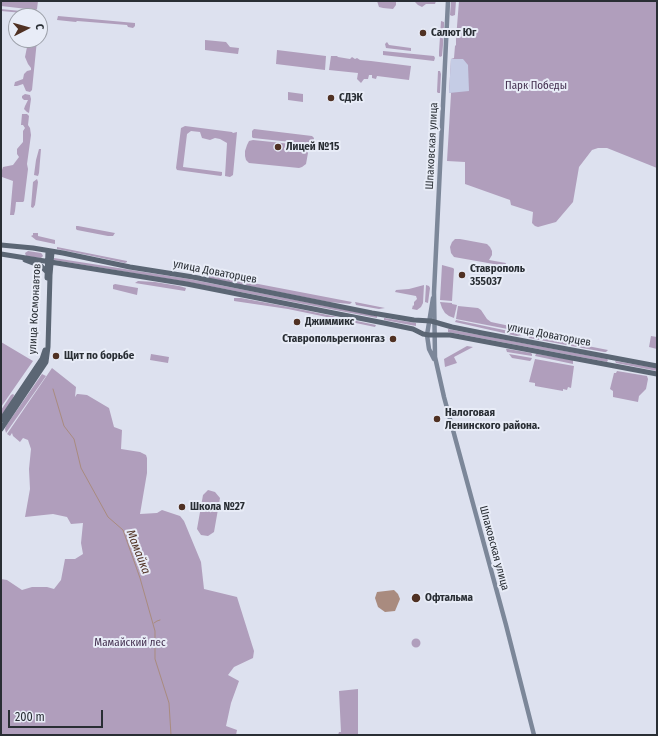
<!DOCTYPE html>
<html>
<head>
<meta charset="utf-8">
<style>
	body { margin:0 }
	#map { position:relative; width:658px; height:736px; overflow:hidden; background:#dde1ef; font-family:"Fira Sans Condensed",sans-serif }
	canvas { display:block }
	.frame { position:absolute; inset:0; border:2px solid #292e34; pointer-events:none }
	.north { position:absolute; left:8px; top:8px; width:40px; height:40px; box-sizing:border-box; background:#e8ecf7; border:1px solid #9ca0a9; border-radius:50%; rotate:84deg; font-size:11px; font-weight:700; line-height:16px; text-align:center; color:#292e34 }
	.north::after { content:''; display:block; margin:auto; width:14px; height:18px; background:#503123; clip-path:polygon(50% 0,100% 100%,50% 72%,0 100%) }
	.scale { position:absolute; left:8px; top:710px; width:95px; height:18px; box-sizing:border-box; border:2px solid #292e34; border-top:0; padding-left:5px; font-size:12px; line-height:14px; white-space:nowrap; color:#292e34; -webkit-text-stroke:3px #e8ecf7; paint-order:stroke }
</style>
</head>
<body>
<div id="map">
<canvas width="658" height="736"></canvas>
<div class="frame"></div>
<div class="north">С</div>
<div class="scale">200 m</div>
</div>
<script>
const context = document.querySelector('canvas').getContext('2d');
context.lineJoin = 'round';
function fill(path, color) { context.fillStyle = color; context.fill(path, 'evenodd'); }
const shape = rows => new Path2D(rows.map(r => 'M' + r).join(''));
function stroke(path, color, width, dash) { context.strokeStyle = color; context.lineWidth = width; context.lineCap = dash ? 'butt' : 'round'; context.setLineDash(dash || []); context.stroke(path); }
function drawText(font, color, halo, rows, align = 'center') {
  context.font = font + ' "Fira Sans Condensed",sans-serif'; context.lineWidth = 4; context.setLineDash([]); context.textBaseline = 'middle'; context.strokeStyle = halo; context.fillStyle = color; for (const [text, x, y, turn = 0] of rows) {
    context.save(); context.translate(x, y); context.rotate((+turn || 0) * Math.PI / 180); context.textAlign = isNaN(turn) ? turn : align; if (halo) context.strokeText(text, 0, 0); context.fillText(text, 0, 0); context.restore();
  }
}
const green = shape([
	[1,1,38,1,37,9,36,10,1,6],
	[377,1,396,1,396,5,393,9,383,8,379,7],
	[410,1,436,1,435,4,426,4,422,7,418,5,415,2],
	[451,1,456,1,455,15,452,16,450,15],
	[459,1,657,1,657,168,607,148,598,148,592,150,579,167,573,202,556,222,538,227,535,226,532,223,533,212,511,205,510,200,465,184,465,162,447,161,451,94,451,93,449,93,451,59,454,58,455,46,456,45,456,39],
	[1,9,40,13,40,16,24,16,23,13,1,11],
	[58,16,135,23,135,26,133,28,128,27,127,25,77,21,76,22,57,20],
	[441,21,444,22,444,26,443,45,442,56,440,57,439,56,439,52],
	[24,40,37,40,32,90,30,92,26,91,23,84,17,86,14,86,15,82,23,79,24,74,27,71,31,70,31,68,28,64,25,57,27,47,29,45,23,44,22,41],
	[205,40,226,42,230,47,239,48,238,54,205,50],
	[387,42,389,45,411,48,411,51,386,48,385,44],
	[277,50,326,56,325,70,276,64],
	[383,51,434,56,435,58,434,61,383,55],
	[331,56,337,56,338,57,350,59,352,57,355,59,357,58,360,60,371,61,411,66,409,80,377,76,376,79,372,78,372,75,369,75,368,79,364,79,361,83,357,79,358,73,329,70],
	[438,71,440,71,441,74,440,92,440,93,438,93,437,92],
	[288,92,303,94,303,102,288,100],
	[25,94,30,95,31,99,29,113,27,112,24,109,25,106,28,100,24,100,22,98,22,96],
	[22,114,27,114,29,116,28,125,30,128,31,135,27,164,28,169,24,201,23,202,16,202,15,211,14,215,10,215,13,181,2,177,2,170,3,167,13,165,19,157,17,154,17,149,23,142,23,131,25,128,23,125,21,125],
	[185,126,232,132,233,133,237,132,233,175,230,177,225,176,227,143,220,139,215,138,210,140,202,138,200,132,191,131,187,134,183,167,222,172,222,175,221,176,177,170,176,168,181,128],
	[254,129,312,136,314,138,313,143,310,144,253,138,252,137,252,131],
	[253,140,301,145,304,147,308,153,306,164,302,167,299,168,249,163,246,160,245,156,245,151,247,145,249,141],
	[39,149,41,149,39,173,38,176,34,175,36,160],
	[37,179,38,182,35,205,33,208,31,207,33,182],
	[76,226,78,226,115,233,113,236,108,236,77,230,76,229],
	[33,233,38,233,38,236,55,240,55,244,36,240,31,236,33,235],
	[455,239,460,239,487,244,490,247,492,251,492,255,489,260,506,263,505,266,454,257,451,253,450,247,452,242],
	[57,247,127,261,127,262,125,263,97,257,57,249],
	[28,251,41,253,42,254,43,256,41,258,26,256,25,253],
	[54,258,189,279,377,316,377,318,188,282,54,260],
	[442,265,453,268,454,269,452,301,440,300],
	[209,276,227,278,352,302,350,304,329,302,209,278],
	[138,281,155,282,179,286,186,288,185,291,135,283],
	[115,284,138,288,137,295,113,289,113,285],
	[424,285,423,303,421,307,417,310,412,309,413,305,414,306,414,302,417,299,416,296,395,292,396,290,409,289],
	[426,285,429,286,430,288,428,303,425,302],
	[234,298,241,298,289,307,376,325,375,327,288,309,234,301],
	[355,302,385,308,379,309,356,305],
	[440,302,452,303,452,304,457,305,454,318,449,316,445,313,442,308],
	[458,306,478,308,481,310,487,319,491,322,524,329,523,332,456,319],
	[384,318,416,323,416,326,384,320],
	[456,320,523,334,522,335,517,336,455,322],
	[448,329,607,359,608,360,607,362,448,332],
	[526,334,608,350,606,352,604,352,529,338,527,336],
	[651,336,657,337,657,349,649,347],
	[1,342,33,361,1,407],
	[467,346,473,347,454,357,457,363,445,367,444,359],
	[506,349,508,349,531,353,532,354,532,356,507,352],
	[151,354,169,357,168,363,150,360],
	[509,354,532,358,531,360,530,361,512,358],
	[536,354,537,354,573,360,573,364,535,356],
	[535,359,574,366,571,388,568,387,567,390,563,389,563,391,535,386,535,383,529,382],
	[615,361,657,368,657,371,616,363],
	[52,368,76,387,75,397,77,394,78,394,87,395,109,408,114,427,122,430,121,449,140,452,146,455,147,458,147,473,140,514,157,513,162,510,180,516,184,521,201,562,204,589,237,597,254,651,253,658,234,667,228,675,239,681,231,703,226,726,237,730,236,735,1,735,1,579,7,580,22,590,32,587,47,587,54,589,61,580,65,559,75,559,83,554,81,543,83,523,71,524,67,517,53,514,25,517,30,489,29,469,31,449,28,440,23,438,20,442,13,436,12,433,10,436,7,434],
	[617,371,647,376,648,379,646,389,639,396,638,402,613,397,613,391,610,389,614,373,616,373],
	[42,374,46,376,6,433,5,429,6,426],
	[13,394,14,395,11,403,1,417,1,410,11,395],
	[208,490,215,492,220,498,214,532,208,536,201,535,197,529,203,495],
	'411.5 643a4.5 4.5 0 1 1 9 0a4.5 4.5 0 1 1-9 0Z',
	[358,689,358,735,338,735,339,732,341,732,339,691]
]);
const plaza = shape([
	[451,59,463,59,468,65,469,91,449,93]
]);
const water = shape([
	[394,590,398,594,400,599,395,611,385,612,378,607,375,598,377,592]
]);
const stream = shape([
	[53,389,64,426,74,439,81,468,108,517,123,530,140,578,155,631,155,659,169,703,171,735],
	[154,623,157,621,160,620]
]);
const secondary = shape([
	[448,1,434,292,435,357,444,397,506,625,534,735],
	[433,298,427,335,429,349,434,359]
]);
const primary = shape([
	[1,245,33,248,63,253,130,267,193,277,372,313,414,320,431,321,452,327,482,333,657,366],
	[1,254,187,284,384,323,413,329,423,334,429,335,450,335,657,374],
	[25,260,41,266,47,272],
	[47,278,48,251],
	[1,420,42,359,45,350],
	[1,429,46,362,48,347,50,275,52,252]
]);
const markers = [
	[423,33,4,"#503123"],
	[331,98,4,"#503123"],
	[278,147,4,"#503123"],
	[462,275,4,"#503123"],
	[297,322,4,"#503123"],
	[393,339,4,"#503123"],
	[56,356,4,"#503123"],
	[437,419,4,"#503123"],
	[182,507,4,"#503123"],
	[416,598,5,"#503123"]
];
const poiNames = [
	["Салют Юг",431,33],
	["СДЭК",339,98],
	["Лицей №15",286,147],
	["Ставрополь",470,269],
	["355037",470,282],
	["Джиммикс",305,322],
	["Ставропольрегионгаз",385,339,"right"],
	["Щит по борьбе",64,356],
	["Налоговая",445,413],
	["Ленинского района.",445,426],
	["Школа №27",190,507],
	["Офтальма",425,598]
];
const parkNames = [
	["Парк Победы",536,86],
	["Мамайский лес",130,643]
];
const streetNames = [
	["Шпаковская улица",432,146,-87],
	["улица Доваторцев",215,272,11],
	["улица Космонавтов",35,309,-87],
	["улица Доваторцев",549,335,11],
	["Шпаковская улица",494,548,75]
];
const waterNames = [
	["Мамайка",138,552,69]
];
fill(green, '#b09ebc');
fill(plaza, '#c5cce5');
fill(water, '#a98b7f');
stroke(stream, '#a98b7f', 1);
stroke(secondary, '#7c8799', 4.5);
stroke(primary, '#5b6674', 5);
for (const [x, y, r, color] of markers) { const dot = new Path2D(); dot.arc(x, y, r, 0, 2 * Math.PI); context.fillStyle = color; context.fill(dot); stroke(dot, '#e8ecf7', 1.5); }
drawText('bold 11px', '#292e34', '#e8ecf7', poiNames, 'left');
drawText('11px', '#432f4f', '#e8ecf7', parkNames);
drawText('11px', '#292e34', '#e8ecf7', streetNames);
drawText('italic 12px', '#503123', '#e8ecf7', waterNames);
</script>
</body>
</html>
